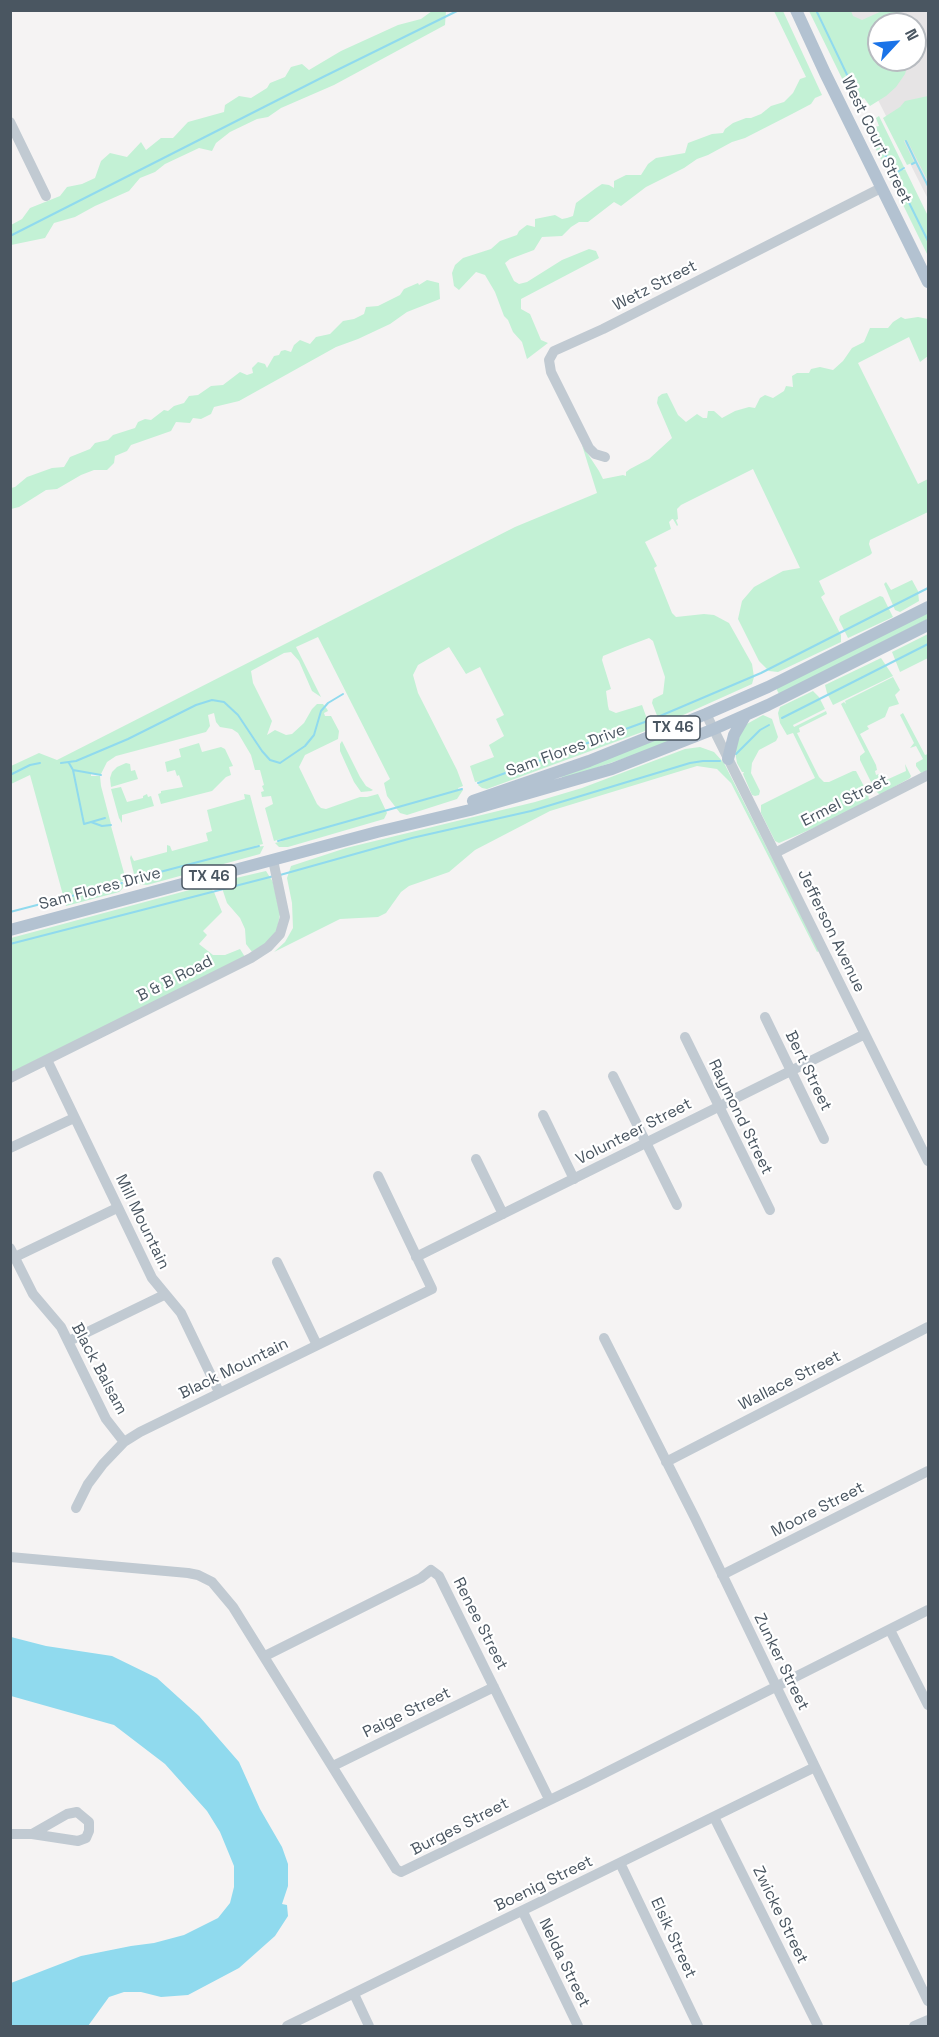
<!DOCTYPE html>
<html>
<head>
<meta charset="utf-8">
<style>
	body { margin:0 }
	#map { position:relative; width:939px; height:2037px; overflow:hidden; background:#f5f3f3; font-family:"Space Grotesk",sans-serif }
	canvas { display:block }
	.frame { position:absolute; inset:0; border:12px solid #4a5661; pointer-events:none }
	.north { position:absolute; left:867px; top:12px; width:60px; height:60px; box-sizing:border-box; background:#fff; border:2px solid #b7bbc0; border-radius:50%; rotate:64deg; font-size:16px; font-weight:700; line-height:24px; text-align:center; color:#4a5661 }
	.north::after { content:''; display:block; margin:auto; width:21px; height:27px; background:#1a73e8; clip-path:polygon(50% 0,100% 100%,50% 72%,0 100%) }
</style>
</head>
<body>
<div id="map">
<canvas width="939" height="2037"></canvas>
<div class="frame"></div>
<div class="north">N</div>
</div>
<script>
const context = document.querySelector('canvas').getContext('2d');
context.lineJoin = 'round';
function fill(path, color) { context.fillStyle = color; context.fill(path, 'evenodd'); }
const shape = rows => new Path2D(rows.map(r => 'M' + r).join(''));
function stroke(path, color, width, dash) { context.strokeStyle = color; context.lineWidth = width; context.lineCap = dash ? 'butt' : 'round'; context.setLineDash(dash || []); context.stroke(path); }
function drawText(font, color, halo, rows, align = 'center') {
  context.font = font + ' "Space Grotesk",sans-serif'; context.lineWidth = 4.5; context.setLineDash([]); context.textBaseline = 'middle'; context.strokeStyle = halo; context.fillStyle = color; for (const [text, x, y, turn = 0] of rows) {
    context.save(); context.translate(x, y); context.rotate((+turn || 0) * Math.PI / 180); context.textAlign = isNaN(turn) ? turn : align; if (halo) context.strokeText(text, 0, 0); context.fillText(text, 0, 0); context.restore();
  }
}
const education = shape([
	[836,11,928,11,928,199,878,100],
	[879,24,915,24,915,60,879,60]
]);
const green = shape([
	[432,11,446,11,445,25,334,85,281,108,268,117,257,119,230,132,216,143,212,151,199,148,165,164,155,172,140,178,129,191,95,206,75,217,54,223,45,238,11,245,11,225,22,219,30,208,60,196,67,187,82,184,95,178,101,161,110,153,127,157,141,142,146,150,161,138,173,138,188,122,224,112,225,105,239,96,251,98,267,88,270,83,285,77,291,67,302,64,309,70,341,51,398,25,421,19],
	[774,11,783,11,822,95,815,98,811,104,792,114,745,138,732,142,708,155,697,159,684,168,646,187,621,206,614,202,588,222,579,222,571,227,562,236,542,237,534,250,510,259,505,263,514,281,519,284,527,282,562,260,589,249,596,251,599,258,521,299,521,309,530,314,541,340,548,343,527,359,522,342,513,332,508,320,504,316,495,292,485,275,476,272,459,290,454,286,452,273,455,265,463,258,491,249,500,241,517,235,519,231,527,225,535,227,535,219,555,215,562,219,567,218,573,216,576,203,596,188,602,184,609,185,614,188,614,181,626,175,641,175,648,164,656,158,685,153,688,143,712,134,723,133,725,129,733,123,746,118,751,118,761,114,771,106,784,102,793,93,800,79,806,77],
	[809,11,851,11,853,16,862,20,882,11,900,12,906,24,879,24,879,60,909,60,905,74,896,87,886,96,870,106,864,98,855,105],
	[928,96,928,181,907,140,904,141,914,162,907,165,883,118,900,107,905,101],
	[879,116,904,167,902,169,904,170,905,169,928,216,928,256,867,131,870,128,879,126,876,118],
	[427,280,439,283,440,299,407,312,390,324,358,339,336,347,239,401,214,407,211,414,201,419,193,418,190,423,176,422,171,431,131,445,127,451,115,456,114,463,107,470,94,470,81,475,57,489,46,490,19,507,11,509,11,488,15,487,27,477,52,468,64,467,70,457,90,449,95,443,108,440,113,435,135,428,138,422,145,419,151,420,164,410,168,411,174,406,184,403,189,396,198,395,211,386,223,385,240,372,247,375,253,373,252,368,258,362,265,364,267,368,274,356,279,355,281,351,285,350,291,352,294,345,300,340,310,344,316,337,330,334,343,321,354,319,364,314,366,307,378,306,400,295,404,289,418,283,419,285],
	[901,317,905,319,918,317,928,319,928,356,920,362,909,337,858,363,918,484,928,479,928,512,870,540,869,544,872,553,870,555,819,581,825,594,821,597,841,635,841,642,778,672,769,671,759,661,738,619,742,601,754,587,783,571,800,568,753,469,681,505,677,509,678,519,676,520,678,525,677,526,673,519,672,519,669,522,671,529,645,542,657,566,654,568,672,613,676,617,704,614,714,615,729,623,752,664,754,677,752,684,672,720,667,722,662,721,658,718,652,703,653,699,663,694,665,677,653,641,649,638,625,647,603,656,602,660,611,689,606,691,608,706,609,710,616,713,642,705,647,719,645,731,487,789,482,788,478,785,481,781,475,782,470,766,494,757,489,745,504,736,496,719,504,715,480,667,466,674,449,647,418,665,413,675,418,693,457,770,463,786,458,788,459,790,463,790,457,799,407,815,400,813,387,796,384,783,390,779,318,637,296,647,321,697,312,691,299,661,291,652,284,653,251,671,253,683,272,721,267,735,275,730,286,735,292,734,304,723,312,709,317,704,323,704,327,709,328,711,324,713,325,716,331,716,339,731,338,739,305,755,299,767,317,804,321,808,326,809,360,797,367,797,378,794,387,813,384,819,288,847,279,847,275,843,282,841,281,839,274,841,265,808,273,804,271,796,262,797,261,792,264,791,262,786,264,785,260,770,255,770,251,755,238,733,232,729,220,727,216,722,214,713,208,715,210,726,206,732,116,756,107,762,101,774,91,774,91,776,100,776,101,786,111,824,107,826,111,826,126,880,118,883,118,885,126,883,126,885,119,892,66,906,30,775,11,784,11,766,39,753,57,760,515,527,597,493,582,445,599,471,603,479,623,475,626,476,626,472,630,469,649,459,672,438,657,403,658,397,662,394,667,393,678,415,686,422,697,414,703,418,707,418,708,411,714,411,722,418,735,411,749,407,755,408,760,398,765,395,773,398,784,391,786,386,793,387,792,376,797,373,809,373,811,369,820,367,833,370,843,361,852,348,864,342,870,328,888,328,893,322],
	[912,580,918,591,919,601,900,612,895,610,884,584,886,582,891,590],
	[880,596,883,597,893,617,848,638,839,620,840,616],
	[928,612,928,619,779,694,776,688],
	[928,634,928,658,900,672,892,652],
	[881,658,893,676,833,705,827,693,825,685],
	[893,677,900,690,895,695,899,704,889,707,885,717,867,726,869,729,860,734,876,765,877,770,875,771,876,775,879,774,884,781,906,771,905,764,911,776,910,778,880,795,875,790,860,760,860,756,865,752,841,704,844,702,846,704,845,701],
	[813,691,819,697,825,709,793,725,794,727,826,711,827,714,799,728,800,732,797,733,819,777,824,782,829,782,853,771,856,771,868,794,869,800,823,824,779,843,775,841,761,813,761,805,815,778,793,733,787,735,780,723,778,713,780,707],
	[903,713,925,755,928,754,928,771,921,773,916,766,916,763,923,759,916,746,910,748,914,743,900,715],
	[763,715,772,719,778,737,776,741,759,750,752,763,751,773,760,791,759,795,755,796,752,795,743,774,744,772,742,772,737,763,734,746,745,725],
	[688,727,691,732,640,753,563,779,561,776],
	[342,741,360,777,366,786,373,790,371,791,361,792,354,782,340,751,340,744],
	[199,743,202,752,221,747,225,749,233,766,229,767,231,775,226,777,212,791,161,804,158,794,161,793,161,791,183,787,179,775,177,776,175,770,167,772,165,762,181,757,179,749],
	[700,747,714,752,724,763,819,951,817,952,731,783,717,769,697,766,550,811,475,850,449,872,409,886,401,892,386,913,378,917,340,919,274,952,285,942,293,928,292,903,287,878,291,866,346,848,535,802,582,788,685,749],
	[126,763,130,764,131,771,135,770,138,779,111,787,110,778,112,772,117,767],
	[121,787,127,802,143,798,143,796,147,794,148,797,151,796,154,806,122,815,122,823,119,818,111,789],
	[244,794,250,795,263,844,255,846,255,847,264,846,260,854,147,885,139,884,136,880,142,878,141,876,135,878,130,858,131,855,134,861,167,852,167,845,170,846,172,851,208,841,206,833,212,831,207,810,245,799],
	[266,871,273,882,280,914,277,930,268,942,252,952,246,944,245,929,240,918,227,903,223,891,223,881],
	[208,885,214,892,222,912,203,931,207,935,199,944,213,955,225,955,240,949,245,957,11,1074,11,938]
]);
const water = shape([
	[11,1637,46,1646,112,1656,157,1678,199,1716,239,1762,260,1809,282,1847,288,1864,288,1886,282,1904,287,1905,288,1916,275,1936,239,1968,188,1995,161,1997,141,1992,124,1992,109,1997,88,2026,11,2026,11,1983,81,1956,131,1946,154,1943,184,1935,218,1918,230,1903,234,1887,234,1866,220,1832,207,1811,165,1764,114,1725,11,1696]
]);
const stream = shape([
	[816,10,862,106],
	[870,124,928,241],
	[906,141,916,162],
	[912,164,916,162,928,186],
	[896,173,904,168],
	[10,236,323,77,459,10],
	[782,718,928,644],
	[736,754,760,730,769,725],
	[61,763,76,761,128,739,196,705,212,700,224,702,238,715,262,751,270,760,280,763,305,746,314,735,321,711,328,703,343,694],
	[69,763,73,770,101,775],
	[73,770,84,824,105,818],
	[10,775,30,765,40,763],
	[478,783,653,719,761,673,928,588],
	[91,822,102,826,111,825],
	[278,841,462,789],
	[280,875,412,838,531,811,690,763,703,761,720,761],
	[137,878,259,846],
	[10,912,122,883],
	[10,944,274,876]
]);
const minor = shape([
	[10,122,46,196],
	[605,457,595,454,589,448,551,372,549,360,554,351,603,329,881,188],
	[706,714,928,1161],
	[775,853,928,775],
	[765,1017,824,1139],
	[685,1037,770,1210],
	[47,1060,152,1278,181,1313,219,1392],
	[613,1076,677,1205],
	[10,1078,251,958,268,947,280,934,285,917,273,860],
	[543,1115,574,1179],
	[10,1148,74,1118],
	[476,1159,503,1214],
	[10,1248,33,1294,61,1327,106,1419,124,1442],
	[15,1257,117,1208],
	[416,1257,865,1034],
	[277,1262,317,1345],
	[604,1338,695,1518,928,2001],
	[69,1341,164,1295],
	[666,1462,928,1327],
	[76,1508,88,1484,103,1464,124,1442,140,1432,432,1289,378,1176],
	[10,1557,188,1573,198,1575,212,1582,233,1607,396,1869,401,1872,585,1783,928,1610],
	[722,1575,928,1471],
	[890,1630,928,1705],
	[265,1656,421,1578,431,1570,439,1576,549,1799],
	[333,1766,494,1687],
	[77,1812,89,1822,89,1831,86,1838,78,1841,32,1834,67,1814,77,1812],
	[714,1817,818,2026],
	[10,1834,32,1834],
	[620,1863,698,2026],
	[523,1912,578,2026],
	[354,1994,369,2026],
	[287,2026,815,1767],
	[914,2026,928,2020]
]);
const major = shape([
	[796,10,825,73,928,282],
	[728,759,734,735,745,716],
	[473,801,589,761,706,714,768,687,928,607],
	[10,930,377,832,470,810,612,769,714,729,768,705,928,625]
]);
const shields = [
	[673,728,54],
	[209,877,54]
];
const shieldNames = [
	["TX 46",673,728],
	["TX 46",209,877]
];
const streetNames = [
	["West Court Street",876,140,64],
	["Wetz Street",655,286,-27],
	["Sam Flores Drive",566,751,-20],
	["Ermel Street",845,801,-27],
	["Sam Flores Drive",100,889,-15],
	["Jefferson Avenue",831,931,64],
	["B & B Road",175,979,-27],
	["Bert Street",808,1071,64],
	["Raymond Street",740,1117,64],
	["Volunteer Street",634,1132,-27],
	["Mill Mountain",142,1222,64],
	["Black Balsam",99,1369,62],
	["Black Mountain",234,1369,-26],
	["Wallace Street",790,1381,-27],
	["Moore Street",818,1510,-27],
	["Renee Street",480,1624,63],
	["Zunker Street",781,1662,64],
	["Paige Street",407,1713,-26],
	["Burges Street",460,1827,-27],
	["Boenig Street",544,1884,-26],
	["Zwicke Street",780,1915,64],
	["Elsik Street",673,1938,65],
	["Nelda Street",564,1963,64]
];
fill(education, '#e6e4e5');
fill(green, '#c3f1d5');
fill(water, '#90daee');
stroke(stream, '#90daee', 2);
stroke(minor, '#c1cad2', 10);
stroke(major, '#b3c2d1', 12);
for (const [x, y, w] of shields) { const box = new Path2D(); box.roundRect(x - w / 2, y - 12, w, 24, 4.5); context.fillStyle = '#fff'; context.fill(box); stroke(box, '#4a5661', 1.5); }
drawText('bold 15px', '#4a5661', null, shieldNames);
drawText('16px', '#4a5661', '#fff', streetNames);
</script>
</body>
</html>
